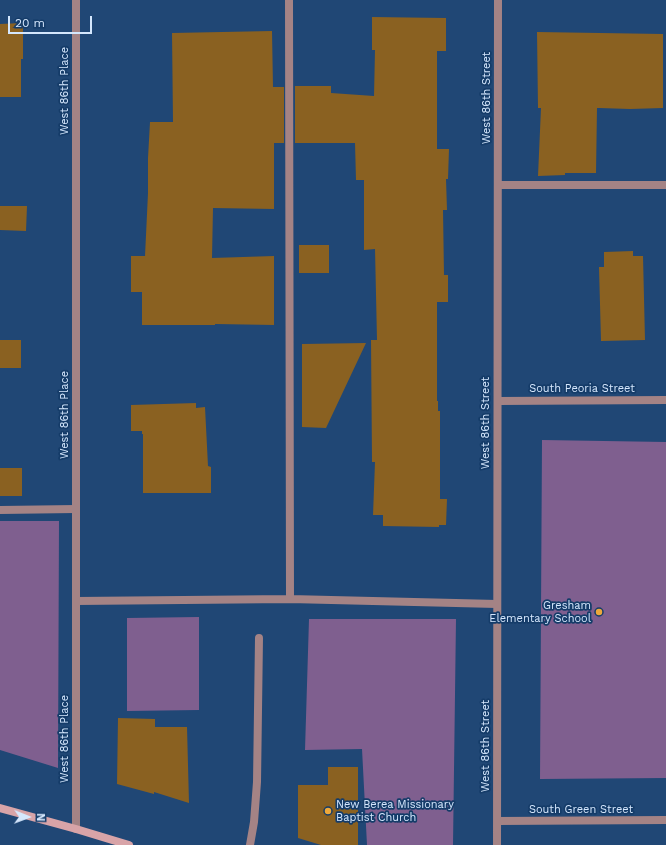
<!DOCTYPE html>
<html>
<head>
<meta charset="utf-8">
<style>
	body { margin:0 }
	#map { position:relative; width:666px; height:845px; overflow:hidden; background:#204775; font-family:"Work Sans",sans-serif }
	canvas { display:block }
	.north { position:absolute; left:8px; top:797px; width:40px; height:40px; -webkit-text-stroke:3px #153c69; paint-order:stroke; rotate:91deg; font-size:11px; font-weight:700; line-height:16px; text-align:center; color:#d5e7fd }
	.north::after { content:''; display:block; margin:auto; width:14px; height:18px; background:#d5e7fd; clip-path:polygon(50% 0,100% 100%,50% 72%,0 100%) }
	.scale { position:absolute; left:8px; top:16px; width:84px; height:18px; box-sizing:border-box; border:2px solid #d5e7fd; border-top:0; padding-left:5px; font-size:12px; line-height:14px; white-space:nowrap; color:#d5e7fd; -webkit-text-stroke:3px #153c69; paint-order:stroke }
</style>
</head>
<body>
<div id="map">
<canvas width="666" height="845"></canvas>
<div class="north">N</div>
<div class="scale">20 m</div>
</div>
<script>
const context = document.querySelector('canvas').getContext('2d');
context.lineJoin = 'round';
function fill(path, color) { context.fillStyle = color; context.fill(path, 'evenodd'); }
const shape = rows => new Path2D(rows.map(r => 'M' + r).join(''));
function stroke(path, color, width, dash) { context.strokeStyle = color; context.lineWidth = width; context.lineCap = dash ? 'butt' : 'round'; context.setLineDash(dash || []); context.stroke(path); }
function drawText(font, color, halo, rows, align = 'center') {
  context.font = font + ' "Work Sans",sans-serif'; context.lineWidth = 3.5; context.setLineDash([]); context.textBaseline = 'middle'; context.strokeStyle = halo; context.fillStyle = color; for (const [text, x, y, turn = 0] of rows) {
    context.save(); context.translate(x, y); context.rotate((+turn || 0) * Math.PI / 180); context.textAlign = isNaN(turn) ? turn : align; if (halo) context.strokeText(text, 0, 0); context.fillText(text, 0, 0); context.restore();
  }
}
const green = shape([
	[542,440,666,442,666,778,540,779],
	[0,521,59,521,58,768,0,750],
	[199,617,199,710,127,711,127,618],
	[309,619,456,619,453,845,367,845,362,749,305,750]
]);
const building = shape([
	[372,17,446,18,446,51,437,51,437,149,449,149,448,179,446,179,447,210,443,210,444,275,448,275,448,302,437,302,437,401,438,401,438,411,440,411,440,499,447,499,446,525,439,525,439,527,383,526,383,515,373,515,375,462,372,462,371,340,377,340,375,249,364,250,364,180,356,180,355,143,295,143,295,86,331,86,331,93,374,96,375,50,372,50],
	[23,23,23,59,21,59,21,97,0,97,0,24],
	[272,31,273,87,284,87,284,143,274,143,274,209,213,208,212,258,274,256,274,325,215,324,215,325,142,325,142,292,131,292,131,256,145,256,148,193,148,158,150,122,173,122,172,33],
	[537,32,663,34,663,108,630,109,599,108,597,108,596,173,565,173,565,175,538,176,541,108,538,108],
	[0,206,27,206,26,231,0,230],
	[299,245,329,245,329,273,299,273],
	[633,251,633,256,643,256,645,340,601,341,599,267,604,267,604,252],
	[0,340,21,340,21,368,0,368],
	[366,343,326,428,302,427,302,344],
	[196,403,196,408,205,407,208,466,211,467,211,493,143,493,143,434,142,434,142,431,131,431,131,405],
	[0,468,22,468,22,496,0,496],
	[118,718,155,719,155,727,187,727,189,803,154,792,154,794,117,784],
	[328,767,358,767,358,845,321,845,298,838,298,785,328,785]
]);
const lane = shape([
	[289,0,290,599],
	[498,185,666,185],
	[0,510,76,509],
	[76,601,290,599,497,604],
	[250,845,254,822,257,782,259,638]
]);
const street = shape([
	[76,0,76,829],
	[498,401,666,400],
	[497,821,666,820],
	[497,845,498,0]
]);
const secondary = shape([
	[0,808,76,829,129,845]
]);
const markers = [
	[599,612,4,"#eda83b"],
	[328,811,4,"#eda83b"]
];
const streetNames = [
	["West 86th Place",65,91,-90],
	["West 86th Street",487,98,-90],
	["South Peoria Street",582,389],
	["West 86th Place",65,415,-90],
	["West 86th Street",486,423,-90],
	["West 86th Place",65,739,-90],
	["West 86th Street",486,746,-90],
	["South Green Street",581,810]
];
const poiNames = [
	["Gresham",591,606],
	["Elementary School",591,619],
	["New Berea Missionary",336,805,"left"],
	["Baptist Church",336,818,"left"]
];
fill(green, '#7f5f8f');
fill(building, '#8a6121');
stroke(lane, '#a48385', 8);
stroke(street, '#a48385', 8);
stroke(secondary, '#d8a4a8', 8);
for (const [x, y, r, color] of markers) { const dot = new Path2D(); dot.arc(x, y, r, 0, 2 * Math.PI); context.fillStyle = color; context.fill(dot); stroke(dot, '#153c69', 1.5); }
drawText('11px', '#d5e7fd', '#153c69', streetNames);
drawText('11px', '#d5e7fd', '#153c69', poiNames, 'right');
</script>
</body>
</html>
